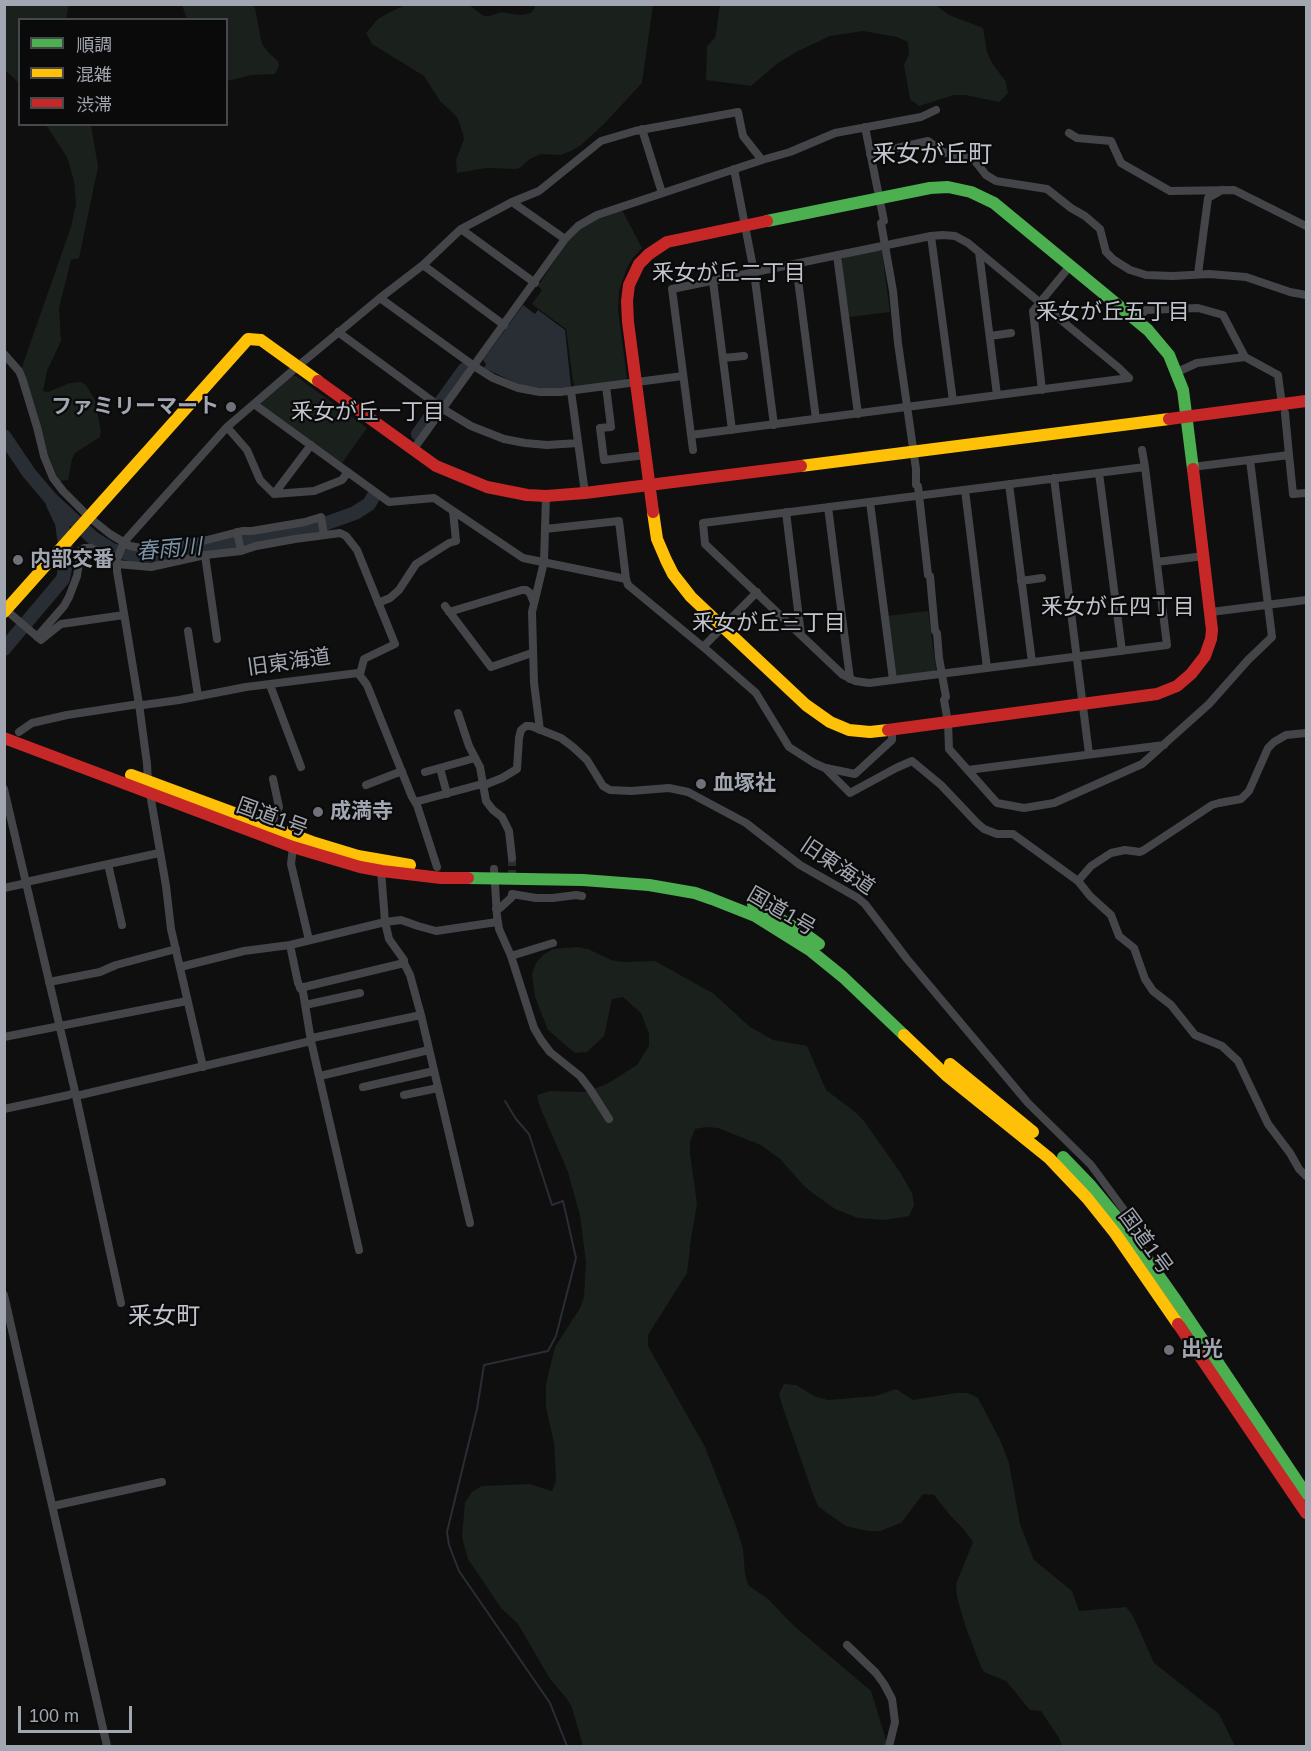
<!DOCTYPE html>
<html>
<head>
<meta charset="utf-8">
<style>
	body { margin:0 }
	#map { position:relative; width:1311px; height:1751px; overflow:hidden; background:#0f0f10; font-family:Arial,"Noto Sans JP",sans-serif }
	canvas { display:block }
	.frame { position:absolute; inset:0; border:6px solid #a1a6b0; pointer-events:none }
	.legend { position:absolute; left:18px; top:18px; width:210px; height:108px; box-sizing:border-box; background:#0a0a0b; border:2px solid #46484d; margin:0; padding:8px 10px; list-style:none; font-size:18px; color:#a1a6b0 }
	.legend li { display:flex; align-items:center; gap:12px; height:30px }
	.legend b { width:30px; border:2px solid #46484d }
	.scale { position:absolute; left:18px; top:1706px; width:114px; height:27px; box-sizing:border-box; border:3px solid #a1a6b0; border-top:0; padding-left:8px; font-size:18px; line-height:21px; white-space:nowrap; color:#a1a6b0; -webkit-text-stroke:4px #0a0a0b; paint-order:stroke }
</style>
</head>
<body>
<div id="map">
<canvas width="1311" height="1751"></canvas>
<div class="frame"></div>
<ul class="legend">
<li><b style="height:8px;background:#4caf50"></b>順調</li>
<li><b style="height:8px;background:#ffc107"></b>混雑</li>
<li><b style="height:8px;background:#c62828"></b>渋滞</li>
</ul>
<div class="scale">100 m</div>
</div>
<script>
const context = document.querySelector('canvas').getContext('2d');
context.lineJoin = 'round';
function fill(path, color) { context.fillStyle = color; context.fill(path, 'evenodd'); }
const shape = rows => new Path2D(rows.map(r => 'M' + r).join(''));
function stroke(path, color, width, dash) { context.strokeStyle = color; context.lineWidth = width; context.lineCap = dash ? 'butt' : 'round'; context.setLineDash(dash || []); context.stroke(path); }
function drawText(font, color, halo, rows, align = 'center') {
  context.font = font + ' Arial,"Noto Sans JP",sans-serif'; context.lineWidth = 4.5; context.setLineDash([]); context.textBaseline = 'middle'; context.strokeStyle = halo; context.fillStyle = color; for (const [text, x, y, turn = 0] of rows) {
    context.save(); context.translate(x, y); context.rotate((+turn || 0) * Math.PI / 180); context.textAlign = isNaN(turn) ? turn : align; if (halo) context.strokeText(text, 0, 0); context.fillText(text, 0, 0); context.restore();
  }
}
const green = shape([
	[5,4,69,5,66,19,20,20,19,86,17,81,5,70],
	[409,4,469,5,484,16,490,16,501,12,520,15,531,13,535,8,535,5,653,5,642,83,604,124,581,145,571,151,560,155,541,154,530,159,521,167,516,169,486,168,457,173,456,160,464,139,463,134,457,117,440,101,424,76,372,44,366,33,378,19,394,10],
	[182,5,252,5,255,8,262,44,269,53,278,61,279,66,275,74,251,75,227,81,226,20,187,19],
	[936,5,949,15,983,28,987,52,992,63,1006,82,1008,93,999,102,965,95,954,95,919,106,910,99,904,65,909,54,908,42,897,37,863,31,830,36,798,51,778,63,751,86,706,80,707,46,715,38,716,32,720,5],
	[46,125,91,125,98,167,79,258,71,260,59,308,61,341,47,371,43,391,48,392,70,383,81,382,86,385,95,400,101,431,100,437,75,453,72,459,68,480,59,481,30,410,20,377,23,364,71,227,76,204,74,181,67,157],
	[622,210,642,248,632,259,626,270,619,291,618,310,627,378,625,380,574,387,566,329,532,304,542,290,538,286,567,242,580,229,593,220],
	[879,250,882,252,890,312,849,317,841,261,844,257],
	[291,376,296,376,367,428,342,463,262,405,261,402],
	[928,611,936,669,934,672,899,677,895,674,887,616],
	[577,947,588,949,611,960,622,962,655,961,714,994,750,1027,773,1040,807,1046,826,1090,855,1112,864,1121,900,1172,912,1193,914,1205,909,1216,884,1220,858,1218,835,1209,814,1194,805,1187,780,1159,761,1145,718,1128,706,1127,695,1129,690,1142,690,1153,697,1204,691,1239,687,1273,648,1335,648,1346,705,1447,736,1526,743,1549,745,1574,748,1585,768,1599,793,1625,871,1691,888,1746,583,1746,572,1708,567,1699,550,1679,518,1624,501,1608,468,1559,462,1537,465,1502,472,1492,482,1486,529,1484,552,1491,556,1481,554,1443,546,1408,546,1384,555,1347,580,1308,584,1297,586,1262,580,1216,568,1172,540,1107,537,1095,550,1091,585,1092,607,1084,637,1065,649,1046,649,1034,641,1013,623,997,612,999,604,1036,587,1052,575,1053,548,1030,535,997,532,974,536,963,543,955,553,949],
	[784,1384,796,1385,816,1397,828,1400,876,1396,896,1389,913,1400,956,1393,968,1393,978,1398,1000,1440,1009,1463,1020,1524,1034,1560,1072,1591,1079,1611,1126,1607,1133,1616,1154,1663,1219,1714,1235,1746,1062,1746,1059,1738,1041,1711,1030,1710,1006,1681,984,1672,981,1667,965,1625,957,1597,956,1584,973,1542,965,1531,949,1514,934,1495,923,1494,901,1523,880,1531,868,1531,846,1526,827,1513,818,1506,813,1494,782,1405,779,1394]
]);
const water = shape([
	[523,305,535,314,538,310,565,330,571,387,549,389,520,385,484,368,486,364,483,360]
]);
const stream = shape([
	[505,1101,516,1119,529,1134,552,1205,563,1201,576,1258,556,1336,548,1351,484,1365,477,1409,447,1532,449,1545,459,1571,550,1703,567,1746]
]);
const river = shape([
	[418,434,464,370,467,369],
	[4,436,29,473,51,499,93,538,112,550,138,556,155,555,198,549,221,543,327,523,355,513,369,504,373,497],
	[4,649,63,579,67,558,62,523,53,504]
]);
const streetTunnel = shape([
	[512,858,512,881]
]);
const street = shape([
	[865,127,884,221,881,223,893,291,898,343,916,469,916,485,918,486,928,575,930,576,935,631,937,633,939,658,944,686,946,697,944,700,948,722,949,749,997,803,1024,808,1054,803,1142,764,1209,704,1248,660,1272,637,1250,460],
	[642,129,662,193],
	[1069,133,1077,138,1111,141,1121,163,1170,191,1234,190,1306,226],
	[870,154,928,141,943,152,955,155,972,157,986,175,996,181,1047,189,1071,208,1085,216,1100,229,1106,252,1114,260,1130,270,1146,275,1173,276,1209,274,1246,277,1290,292,1306,295],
	[734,169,754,272,774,425],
	[512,202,565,239],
	[461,229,535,283],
	[931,236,953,401],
	[979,252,997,395],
	[837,255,858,414],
	[796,264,816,419],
	[423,265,504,325],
	[1198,274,1208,198,1222,190],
	[713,281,732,430],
	[380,298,474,366,493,378,518,388,540,392,560,392,683,376],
	[1136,320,1146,310,1198,308,1223,315,1245,357,1278,375,1282,405],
	[338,332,443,409,471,426,504,439,525,443,547,445,578,443],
	[990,336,1011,333],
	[4,354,19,371,22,378,37,427,44,456,53,478,63,491,90,518,110,534,130,546,142,548,163,547,207,540,242,531,252,531,305,522,321,517,324,535],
	[723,358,744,356],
	[1177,372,1197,363,1245,357],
	[606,386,611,427,600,428,604,460,646,455],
	[1042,390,1033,311,1070,266],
	[571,391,585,493],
	[254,404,389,502,434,498,523,558,626,579],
	[1285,413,1289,455],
	[227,427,247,450,260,480,274,494,314,491,342,480,348,472],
	[691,435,1129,378],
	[413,450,565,239,578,226,597,215,762,160,790,152,835,133,921,117,936,110],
	[693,450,672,289,931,236,943,235,955,236,968,243,1119,368,1129,378],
	[1142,450,1145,467],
	[1145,467,1167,645,869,683,855,681,843,675,705,544,703,523,1145,467],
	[1192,467,1289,455,1293,494,1306,493],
	[1099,473,1122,651],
	[1054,478,1089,754],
	[1009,484,1032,662],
	[965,490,987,668],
	[274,494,311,445],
	[870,502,893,680],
	[828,507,850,679],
	[786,512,801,635],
	[545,529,619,521,626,579,628,585,708,651,756,693,789,747,814,763,825,768,850,793,896,768,912,761,941,785,977,823,984,829,997,834,1013,834,1078,881,1090,896,1111,915,1119,936,1134,948,1145,979,1153,991,1171,1005,1195,1035,1222,1046,1238,1061,1268,1124,1290,1153,1299,1169,1306,1176],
	[237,532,241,551],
	[205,555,217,639],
	[1157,562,1204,556],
	[1021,581,1042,578],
	[378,603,390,598,399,590,416,564,449,543,456,541,453,511],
	[445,606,491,667,532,653],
	[6,610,41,640,61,624,124,615],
	[449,612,522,590,526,590,530,593,534,603],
	[1211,612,1306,600],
	[188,631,198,696],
	[37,637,64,606,69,597,77,576,81,550,84,548,91,548,117,564,151,567,205,555,241,551,256,546,295,539,340,533,346,536,357,550,395,644,364,659,360,674],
	[703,647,757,592],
	[270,685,301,767],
	[458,713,469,746,480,767,486,801,493,810,502,817,509,831,512,858],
	[540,730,534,683,532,612,544,562,546,496],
	[19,732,32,723,67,715,139,704,143,705,179,700,246,687,358,673,367,685,412,797,417,805,437,867],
	[440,768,447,794],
	[826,768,855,774,892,740,892,729],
	[968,770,1164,745],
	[425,772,475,758],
	[366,785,402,771],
	[482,786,502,778,517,769,519,738,521,730,526,726,531,726,561,738,573,747,587,760,603,786,610,790,631,791,669,788,688,792,746,823,800,865,858,898,865,904,907,959,1028,1103,1091,1165,1127,1214,1129,1221,1122,1226],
	[4,789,76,1096,121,1303],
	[415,802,482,784],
	[270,827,279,807,273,779],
	[293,847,291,864,309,940],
	[108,864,122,925],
	[494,869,497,916,499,929,511,956,534,1028,541,1040,550,1052,580,1076,590,1089,609,1119],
	[381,870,385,922,389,939,404,960,404,963],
	[1078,881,1091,866,1111,853,1125,850,1140,852,1144,850,1212,805,1219,803,1241,799,1249,791,1268,748,1274,742,1286,735,1306,733],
	[26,882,159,853],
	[4,888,27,883],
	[496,909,500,908,512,897,512,894,536,898,553,898,576,895,582,896],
	[511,956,553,943],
	[180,967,244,951,290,945],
	[49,982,100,972,116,965,176,949],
	[300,988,404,963,410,975,421,1015,470,1223],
	[305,1005,360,993],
	[4,1037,187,1001],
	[312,1038,421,1015],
	[203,1067,171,929,166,886,148,782,147,764,139,704,117,571,117,559,124,542,227,427,298,366,380,298,423,265,461,229,512,202,539,191,601,141,635,131,738,112,743,136,762,160],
	[320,1076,429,1050],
	[363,1087,434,1071],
	[404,1095,438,1088],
	[76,1096,311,1041],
	[4,1109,69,1095,75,1092],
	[359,1250,311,1041,303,992,298,983,290,945,385,922,401,920,418,926,436,931,497,922],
	[4,1295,107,1746],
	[53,1506,162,1482],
	[847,1645,876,1673,884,1684,892,1699,895,1722,889,1746]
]);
const fast = shape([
	[948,187,971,192,994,203,1148,330,1169,355,1183,390,1193,469],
	[767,221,930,188,948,187],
	[468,878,583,880,649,885,695,893,712,899,755,916,811,951,843,977,904,1035],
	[753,904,801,931,819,944],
	[1063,1157,1091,1186,1123,1225,1178,1303,1306,1494]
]);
const slow = shape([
	[801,466,1169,419],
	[653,512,657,539,666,560,673,574,691,597,806,705,830,722,849,730,870,732,888,730],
	[4,612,248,339,261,340,318,381],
	[131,775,312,842,358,856,410,865],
	[904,1035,946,1075,1049,1158,1087,1198,1115,1233,1178,1324],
	[950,1064,1033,1132]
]);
const jam = shape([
	[318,381,436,466,487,487,527,495,546,496,585,493,801,466],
	[1169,419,1306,401],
	[653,512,628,322,627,301,629,285,639,264,649,254,667,242,767,221],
	[888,730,1157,694,1177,686,1191,674,1205,656,1211,639,1212,630,1193,469],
	[4,738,293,847,360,867,382,871,441,878,468,878],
	[1178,1324,1306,1513]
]);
const markers = [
	[231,407,6,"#6e7178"],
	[18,560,6,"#6e7178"],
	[701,784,6,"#6e7178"],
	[318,812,6,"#6e7178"],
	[1169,1350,6,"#6e7178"]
];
const poiNames = [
	["ファミリーマート",219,407,"right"],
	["内部交番",30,560],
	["血塚社",713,784],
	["成満寺",330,812],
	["出光",1181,1350]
];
const streetNames = [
	["旧東海道",289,663,-8],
	["国道1号",272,818,20],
	["旧東海道",837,867,34],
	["国道1号",781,912,30],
	["国道1号",1145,1242,54]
];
const neighbourhoodNames = [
	["釆女が丘二丁目",729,274],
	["釆女が丘五丁目",1113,313],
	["釆女が丘一丁目",368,413],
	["釆女が丘四丁目",1118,608],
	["釆女が丘三丁目",769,624]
];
const waterNames = [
	["春雨川",169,550,-5]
];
const quarterNames = [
	["釆女が丘町",932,155],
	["釆女町",164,1317]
];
fill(green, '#1a201b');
fill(water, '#282e34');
stroke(stream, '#282e34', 2);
stroke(river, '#282e34', 14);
stroke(streetTunnel, '#2c2d30', 8, [8, 4]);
stroke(street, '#444549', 8);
stroke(fast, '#4caf50', 12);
stroke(slow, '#ffc107', 12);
stroke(jam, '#c62828', 12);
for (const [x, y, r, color] of markers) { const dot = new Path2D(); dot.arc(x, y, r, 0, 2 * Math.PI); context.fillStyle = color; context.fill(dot); stroke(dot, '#0a0a0b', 2); }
drawText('bold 21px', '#a1a6b0', '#0a0a0b', poiNames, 'left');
drawText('21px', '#a1a6b0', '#0a0a0b', streetNames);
drawText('22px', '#c2c5cd', '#0a0a0b', neighbourhoodNames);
drawText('italic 22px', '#7a93a9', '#0a0a0b', waterNames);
drawText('24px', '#c2c5cd', '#0a0a0b', quarterNames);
</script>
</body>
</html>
